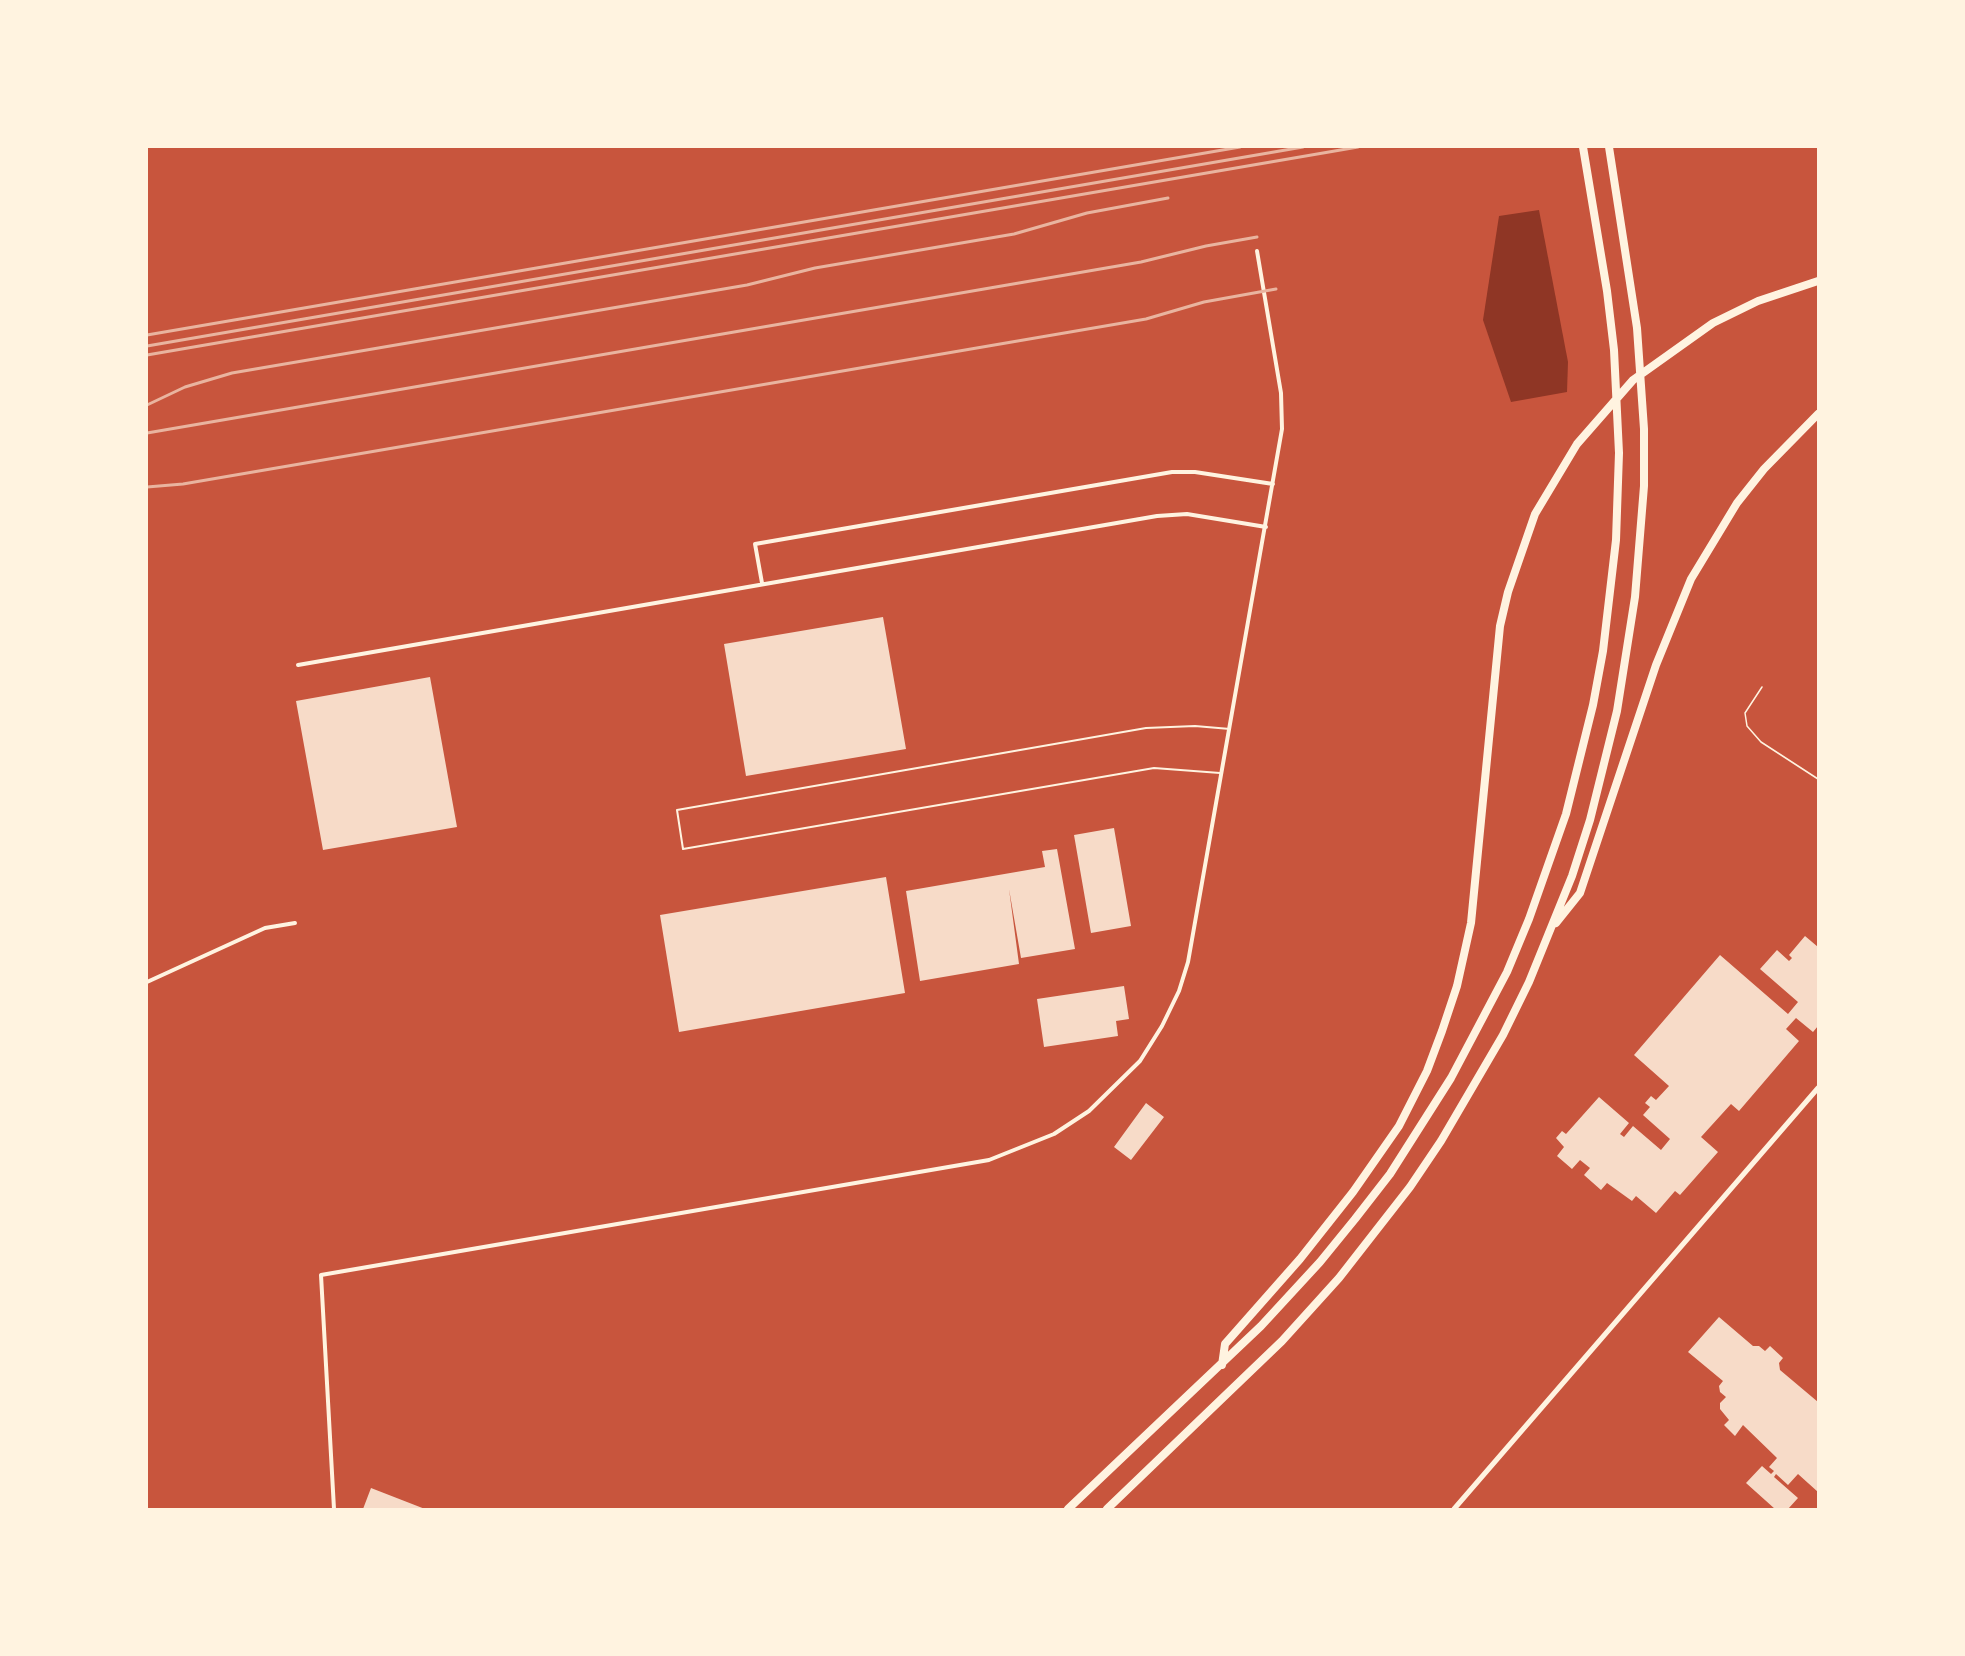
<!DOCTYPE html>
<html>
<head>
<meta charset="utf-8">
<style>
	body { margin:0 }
	#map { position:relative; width:1965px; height:1656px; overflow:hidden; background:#c8553d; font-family:Quicksand,sans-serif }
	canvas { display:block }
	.frame { position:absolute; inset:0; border:148px solid #fff3e0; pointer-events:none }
</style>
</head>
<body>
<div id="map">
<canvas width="1965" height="1656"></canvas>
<div class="frame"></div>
</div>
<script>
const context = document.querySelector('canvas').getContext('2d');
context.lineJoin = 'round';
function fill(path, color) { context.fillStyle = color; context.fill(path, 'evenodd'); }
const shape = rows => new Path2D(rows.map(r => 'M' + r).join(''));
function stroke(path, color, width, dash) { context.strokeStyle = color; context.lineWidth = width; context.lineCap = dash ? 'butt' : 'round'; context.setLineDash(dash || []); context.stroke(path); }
const water = shape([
	[1539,210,1568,362,1567,392,1511,402,1483,320,1499,216]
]);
const building = shape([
	[883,617,906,749,746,776,724,644],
	[430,677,457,827,323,850,296,701],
	[1114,828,1131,926,1091,933,1074,835],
	[1057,849,1075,949,1021,958,1009,889,1019,964,920,981,906,891,1045,867,1042,851],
	[886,877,905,993,679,1032,660,915],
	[1805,936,1818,947,1818,1026,1813,1032,1796,1018,1786,1029,1799,1041,1739,1111,1731,1104,1701,1137,1718,1152,1680,1195,1675,1191,1656,1213,1636,1196,1632,1201,1607,1183,1601,1190,1584,1175,1590,1168,1580,1160,1572,1169,1557,1156,1564,1147,1556,1138,1562,1131,1566,1134,1599,1097,1629,1123,1620,1134,1624,1137,1633,1126,1661,1150,1670,1139,1643,1115,1650,1107,1645,1103,1651,1096,1656,1100,1669,1086,1634,1055,1720,955,1788,1014,1798,1002,1760,969,1777,950,1789,961,1792,958,1789,955],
	[1124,986,1129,1019,1116,1021,1118,1036,1044,1047,1037,999],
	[1146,1103,1164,1117,1131,1160,1114,1147],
	[1719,1317,1753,1346,1759,1346,1765,1351,1770,1346,1783,1358,1779,1363,1780,1370,1818,1402,1818,1492,1798,1474,1788,1485,1776,1474,1774,1477,1798,1498,1788,1509,1775,1509,1746,1483,1762,1466,1771,1474,1774,1471,1769,1467,1777,1458,1743,1425,1735,1436,1724,1425,1729,1420,1720,1409,1720,1403,1726,1397,1720,1392,1719,1386,1723,1381,1688,1352],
	[371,1488,425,1509,363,1509]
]);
const path = shape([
	[1762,687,1745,713,1747,726,1761,742,1818,779]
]);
const service = shape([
	[1220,773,1154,768,683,849,677,810,1146,728,1195,726,1230,729]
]);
const minor = shape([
	[762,583,755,544,1172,472,1195,472,1273,484],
	[298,665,1157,516,1187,514,1266,527],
	[147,982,265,928,295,923],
	[334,1509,321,1275,989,1160,1054,1134,1089,1111,1140,1061,1162,1026,1179,991,1188,962,1282,429,1281,393,1257,251]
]);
const tertiary = shape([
	[1454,1509,1818,1088]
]);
const motorway = shape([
	[1556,923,1580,893,1656,665,1691,579,1737,503,1764,469,1818,414],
	[1222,1365,1225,1344,1300,1259,1353,1192,1399,1126,1427,1071,1442,1031,1457,986,1471,923,1500,626,1508,592,1535,514,1577,444,1633,380,1713,323,1758,301,1818,281],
	[1068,1509,1261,1326,1320,1262,1355,1219,1390,1174,1451,1078,1507,972,1529,919,1566,814,1593,705,1603,651,1616,540,1619,453,1614,350,1607,291,1583,147],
	[1107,1509,1282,1341,1339,1278,1410,1187,1441,1141,1503,1035,1529,982,1572,876,1590,820,1617,711,1635,597,1644,486,1644,429,1637,328,1609,147]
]);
const rail = shape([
	[147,335,1240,147],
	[147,346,1303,147],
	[147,355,1358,147],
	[147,405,185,387,232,373,747,285,815,268,1014,234,1087,213,1168,198],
	[147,433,1141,262,1206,246,1257,237],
	[147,487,183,484,1146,319,1204,302,1276,289]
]);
fill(water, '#8f3625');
fill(building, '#f7dbc8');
stroke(path, '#fff3e0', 1.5);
stroke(service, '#fff3e0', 2);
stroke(minor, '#fff3e0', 4);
stroke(tertiary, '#fff3e0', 5);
stroke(motorway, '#fff3e0', 8);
stroke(rail, '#e9b49f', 3);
</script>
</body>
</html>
